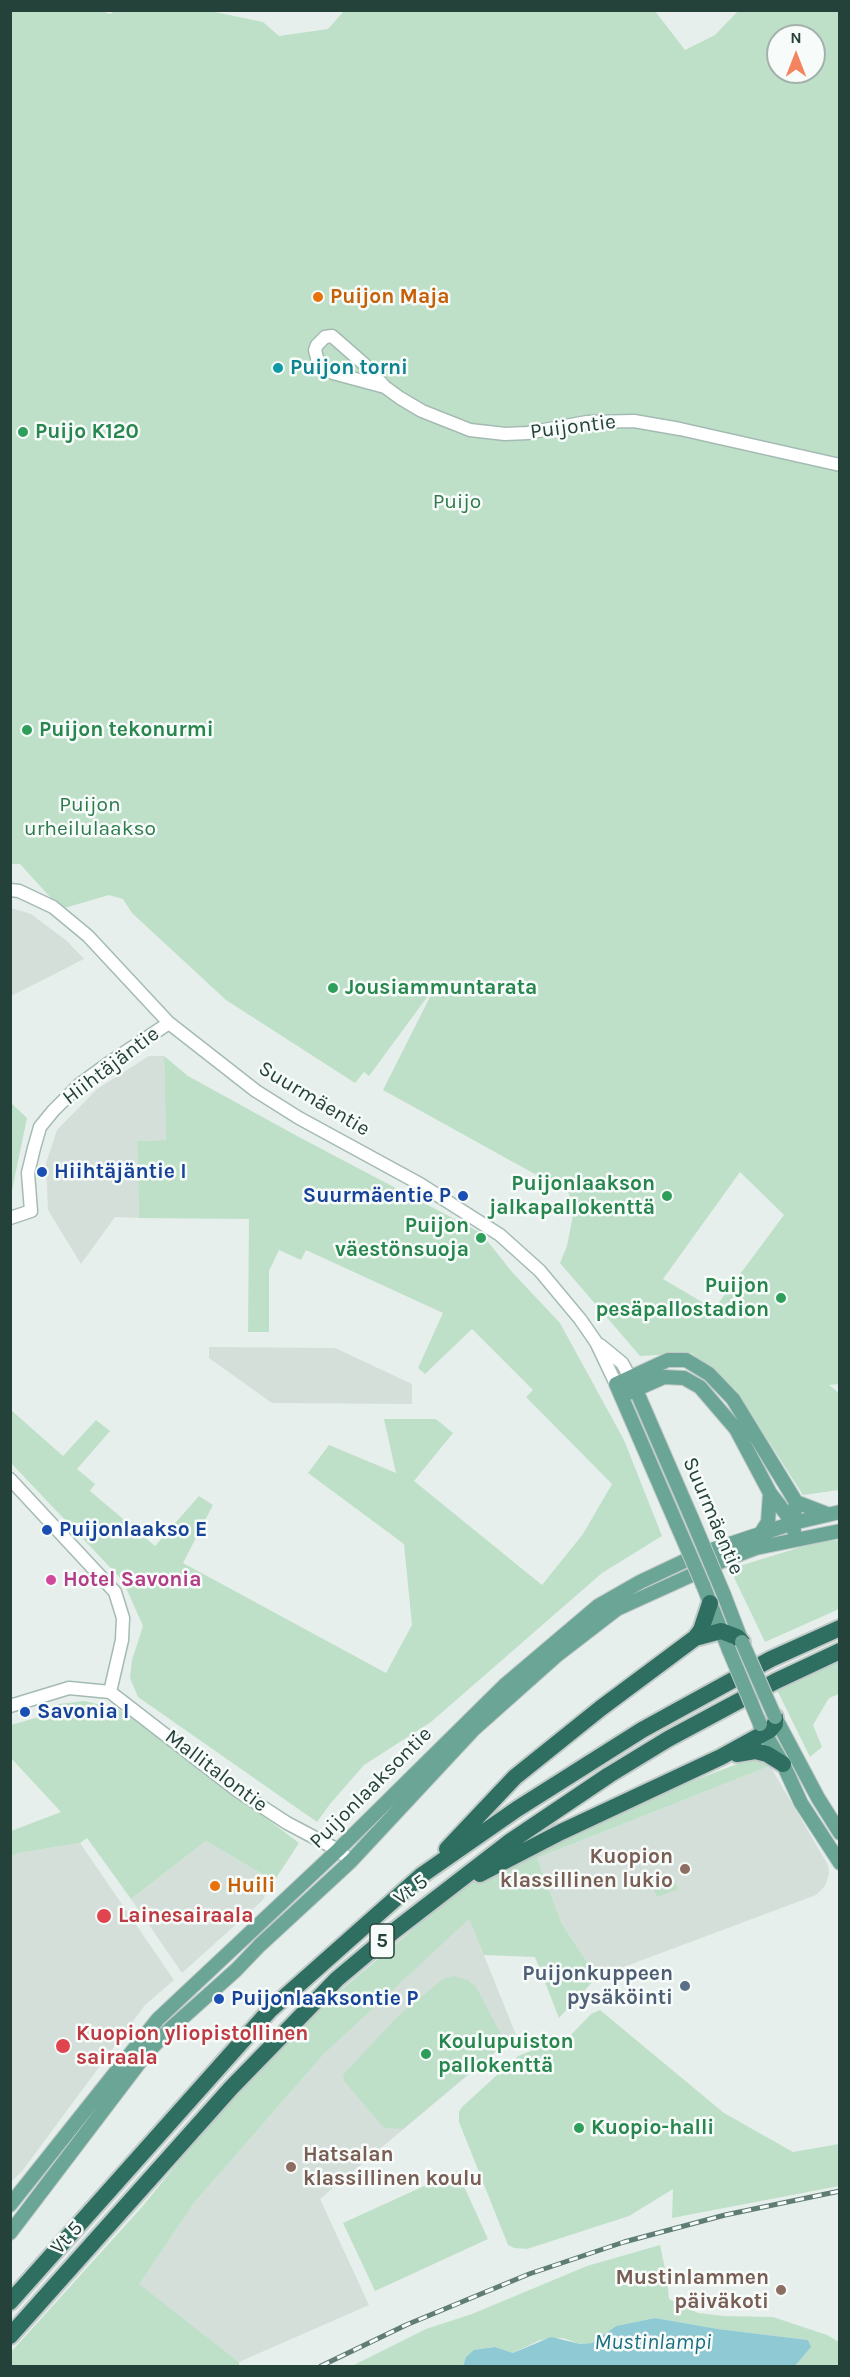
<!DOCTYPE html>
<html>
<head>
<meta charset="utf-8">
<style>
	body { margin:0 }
	#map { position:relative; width:850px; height:2377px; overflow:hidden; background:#e6efeb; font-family:Karla,sans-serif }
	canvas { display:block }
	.frame { position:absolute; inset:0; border:12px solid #24423a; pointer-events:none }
	.north { position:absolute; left:766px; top:24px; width:60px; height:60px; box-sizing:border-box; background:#f7fbf9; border:2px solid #a3b1ad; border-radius:50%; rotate:0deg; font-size:16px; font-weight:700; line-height:24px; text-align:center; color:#24423a }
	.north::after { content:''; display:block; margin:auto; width:21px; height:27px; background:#f4845f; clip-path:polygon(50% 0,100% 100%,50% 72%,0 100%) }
</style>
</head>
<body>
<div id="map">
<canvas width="850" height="2377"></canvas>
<div class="frame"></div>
<div class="north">N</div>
</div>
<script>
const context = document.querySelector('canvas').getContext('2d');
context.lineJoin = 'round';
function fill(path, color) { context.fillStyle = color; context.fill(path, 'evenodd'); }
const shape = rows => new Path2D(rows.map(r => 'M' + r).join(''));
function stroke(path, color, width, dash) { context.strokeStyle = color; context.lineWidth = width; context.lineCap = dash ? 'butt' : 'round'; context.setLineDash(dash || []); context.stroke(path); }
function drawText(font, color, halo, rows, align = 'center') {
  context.font = font + ' Karla,sans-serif'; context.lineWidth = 5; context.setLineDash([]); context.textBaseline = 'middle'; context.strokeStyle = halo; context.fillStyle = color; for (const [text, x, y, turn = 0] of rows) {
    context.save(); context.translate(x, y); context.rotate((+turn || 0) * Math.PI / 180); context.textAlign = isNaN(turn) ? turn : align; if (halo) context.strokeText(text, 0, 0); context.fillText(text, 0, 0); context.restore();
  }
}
const built = shape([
	[11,908,31,914,67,941,84,959,11,996],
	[149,1056,164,1056,166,1140,137,1141,139,1218,115,1217,81,1264,48,1210,46,1163,57,1130,97,1089],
	[209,1347,335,1348,412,1384,412,1404,272,1403,209,1358],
	[770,1766,828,1865,829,1874,825,1886,816,1895,597,1977,562,1924,537,1858],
	[206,1841,274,1881,262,1901,182,1973,131,1899],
	[80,1843,174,1980,145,2005,23,2170,11,2182,10,1856,18,1853],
	[469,1918,516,2035,320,2199,369,2305,239,2362,138,2284,194,2203,323,2055]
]);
const green = shape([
	[99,10,110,14,116,10,210,11,263,22,279,36,328,29,344,11,655,11,685,50,715,35,738,11,839,11,840,1384,829,1385,839,1393,839,1490,803,1495,735,1389,691,1353,640,1356,560,1263,567,1246,573,1215,569,1193,383,1090,436,985,369,1076,364,1072,355,1083,226,1000,132,913,123,899,109,895,61,909,20,864,11,864,11,11],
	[778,36,814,36,814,72,778,72],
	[740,1172,784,1215,714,1309,663,1279],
	[164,1056,188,1076,297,1136,481,1233,512,1272,560,1323,624,1440,662,1536,602,1573,431,1722,364,1765,330,1804,317,1822,138,1697,130,1678,132,1660,143,1626,123,1581,11,1463,11,1410,63,1456,96,1420,110,1431,77,1469,95,1484,90,1491,155,1546,199,1496,213,1505,183,1563,386,1673,412,1625,404,1544,308,1473,329,1445,396,1473,384,1419,436,1419,453,1433,414,1481,542,1585,583,1534,612,1484,526,1397,533,1390,472,1329,425,1374,418,1368,443,1313,306,1250,301,1260,279,1250,269,1271,269,1332,248,1332,249,1219,139,1218,137,1141,166,1140],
	[11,1103,27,1118,11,1195],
	[839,1540,839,1609,765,1642,730,1569,817,1542],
	[839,1662,839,1694,829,1698,813,1725,822,1747,810,1757,777,1690],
	[84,1701,118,1709,144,1726,299,1843,274,1881,206,1841,131,1899,87,1838,80,1843,18,1853,11,1856,11,1831,61,1812,11,1758,11,1725,39,1717,59,1704],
	[757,1759,770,1766,537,1858,562,1924,597,1977,559,2018,535,1957,484,1955,469,1919,323,2055,194,2203,139,2284,239,2362,239,2366,11,2366,11,2352,142,2207,232,2096,342,1989,462,1888,534,1850,698,1779,745,1761],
	[673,1877,678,1889,657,1897,652,1885],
	[454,1976,468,1980,476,1987,501,2034,503,2045,403,2129,384,2128,344,2081,343,2075,397,2017,443,1979],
	[600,2010,724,2113,793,2152,839,2144,839,2186,672,2218,673,2189,629,2216,527,2249,514,2248,508,2245,459,2122,459,2112,462,2107,518,2056,571,2035,591,2014],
	[457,2171,488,2239,375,2291,343,2223],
	[660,2245,667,2278,669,2299,698,2313,724,2316,773,2317,827,2335,839,2342,839,2366,795,2366,810,2348,808,2340,718,2329,655,2318,616,2326,592,2343,580,2344,563,2338,540,2340,513,2353,495,2347,475,2350,466,2357,463,2366,374,2365,352,2366,426,2329,472,2314,587,2266]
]);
const water = shape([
	[655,2318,718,2329,808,2340,811,2347,795,2366,463,2366,466,2357,474,2350,495,2347,513,2353,551,2337,580,2344,592,2343,616,2326]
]);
const secondary = shape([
	[385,387,333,373,322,366,317,358,315,350,317,345,325,337,332,336,364,364,385,387,400,398,422,411,470,430,505,434,528,433,587,422,634,421,680,429,840,465],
	[10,890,19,891,53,907,88,936,169,1023,256,1091,299,1118,420,1184,500,1235,540,1271,580,1319,596,1342,616,1384],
	[10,1218,31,1211,28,1173,34,1148,40,1127,53,1111,80,1084,106,1065,169,1023],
	[600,1345,622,1363,630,1377],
	[10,1479,115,1592,123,1618,122,1640,110,1692],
	[10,1706,69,1688,110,1692,238,1791,287,1823,338,1850,351,1861]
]);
const primary = shape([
	[633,1383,692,1519],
	[621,1396,664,1377,684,1378,700,1387,736,1429,770,1493,793,1523],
	[796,1502,827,1514],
	[677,1525,616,1384,668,1360,686,1360,709,1374,733,1399,796,1502,793,1523,794,1531],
	[761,1533,768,1522,770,1493],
	[703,1585,729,1650],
	[724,1595,742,1642],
	[775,1717,818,1798,840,1833],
	[760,1725,783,1764,801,1803,840,1863],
	[10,2205,158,2019,338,1850,506,1684,598,1606,640,1582,697,1555,793,1523,840,1512],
	[10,2233,146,2054,170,2029,236,1970,260,1945,351,1861,474,1729,556,1656,617,1609,727,1559,756,1548,840,1531]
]);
const highway = shape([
	[695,1638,721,1631,737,1637,742,1642],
	[737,1754,755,1751,767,1754,783,1764],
	[447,1849,515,1777,601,1708,695,1638,701,1630,710,1603],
	[480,1874,561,1832,721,1757,770,1730,775,1724,775,1717],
	[10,2302,270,2010,422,1875,517,1809,642,1730,771,1659,840,1628],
	[10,2336,231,2088,337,1979,394,1931,508,1843,609,1775,668,1739,776,1681,840,1651]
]);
const rail = shape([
	[321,2366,406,2325,529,2274,624,2242,725,2215,840,2191]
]);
const primaryBridge = shape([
	[692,1519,724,1595],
	[677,1525,703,1585],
	[742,1642,775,1717],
	[729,1650,760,1724]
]);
const markers = [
	[318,297,6,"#e8710a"],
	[278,368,6,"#0f9aa8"],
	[23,432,6,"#2e9e5b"],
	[27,730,6,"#2e9e5b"],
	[333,988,6,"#2e9e5b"],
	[42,1172,6,"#1a4fb4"],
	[463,1196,6,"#1a4fb4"],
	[667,1196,6,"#2e9e5b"],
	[481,1238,6,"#2e9e5b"],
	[781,1298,6,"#2e9e5b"],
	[47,1530,6,"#1a4fb4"],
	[51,1580,6,"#d1479c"],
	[25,1712,6,"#1a4fb4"],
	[685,1869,6,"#8d6e63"],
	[215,1886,6,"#e8710a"],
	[104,1916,8,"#e0444e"],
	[685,1986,6,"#5c6f8a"],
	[219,1999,6,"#1a4fb4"],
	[63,2046,8,"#e0444e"],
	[426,2054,6,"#2e9e5b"],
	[579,2128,6,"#2e9e5b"],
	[291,2167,6,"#8d6e63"],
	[781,2290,6,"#8d6e63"]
];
const shields = [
	[382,1941,24]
];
const shieldNames = [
	["5",382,1941]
];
const foodNames = [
	["Puijon Maja",330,297],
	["Huili",227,1886]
];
const cultureNames = [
	["Puijon torni",290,368]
];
const streetNames = [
	["Puijontie",573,427,-7],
	["Hiihtäjäntie",111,1066,-37],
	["Suurmäentie",314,1099,31],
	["Suurmäentie",713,1516,67],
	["Mallitalontie",216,1771,37],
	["Puijonlaaksontie",371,1788,-45],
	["Vt 5",411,1890,-37],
	["Vt 5",67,2238,-48]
];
const leisureNames = [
	["Puijo K120",35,432],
	["Puijon tekonurmi",39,730],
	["Jousiammuntarata",345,988],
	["Puijonlaakson",655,1184,"right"],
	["jalkapallokenttä",655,1208,"right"],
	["Puijon",469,1226,"right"],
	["väestönsuoja",469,1250,"right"],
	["Puijon",769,1286,"right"],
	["pesäpallostadion",769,1310,"right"],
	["Koulupuiston",438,2042],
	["pallokenttä",438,2066],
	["Kuopio-halli",591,2128]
];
const parkNames = [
	["Puijo",457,502],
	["Puijon",90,805],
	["urheilulaakso",90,829]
];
const transitNames = [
	["Hiihtäjäntie I",54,1172],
	["Suurmäentie P",451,1196,"right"],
	["Puijonlaakso E",59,1530],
	["Savonia I",37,1712],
	["Puijonlaaksontie P",231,1999]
];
const hotelNames = [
	["Hotel Savonia",63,1580]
];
const educationNames = [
	["Kuopion",673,1857],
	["klassillinen lukio",673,1881],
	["Hatsalan",303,2155,"left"],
	["klassillinen koulu",303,2179,"left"],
	["Mustinlammen",769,2278],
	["päiväkoti",769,2302]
];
const healthNames = [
	["Lainesairaala",118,1916],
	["Kuopion yliopistollinen",76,2034],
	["sairaala",76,2058]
];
const serviceNames = [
	["Puijonkuppeen",673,1974],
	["pysäköinti",673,1998]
];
const waterNames = [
	["Mustinlampi",653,2343]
];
fill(built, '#d4dfda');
fill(green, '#bfe0c8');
fill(water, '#8ec9d4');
stroke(secondary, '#a4bbb3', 15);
stroke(primary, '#c2cac8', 16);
stroke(highway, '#c2cac8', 20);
stroke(secondary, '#fff', 12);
stroke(primary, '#6aa596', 14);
stroke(highway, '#2f6f62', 16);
stroke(rail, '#5f7d75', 5);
stroke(rail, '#f7fbf9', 3, [9]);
stroke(primaryBridge, '#c2cac8', 16, []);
stroke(primaryBridge, '#6aa596', 14);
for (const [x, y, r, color] of markers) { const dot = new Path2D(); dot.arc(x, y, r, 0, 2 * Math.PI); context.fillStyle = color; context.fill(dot); stroke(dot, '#f7fbf9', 2); }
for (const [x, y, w] of shields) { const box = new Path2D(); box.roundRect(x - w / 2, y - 17, w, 34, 4.5); context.fillStyle = '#f7fbf9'; context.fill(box); stroke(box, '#24423a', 1.5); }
drawText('bold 20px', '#24423a', null, shieldNames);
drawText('bold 21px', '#c56008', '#f7fbf9', foodNames, 'left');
drawText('bold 21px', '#0d838f', '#f7fbf9', cultureNames, 'left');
drawText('21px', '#24423a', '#f7fbf9', streetNames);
drawText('bold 21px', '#27864d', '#f7fbf9', leisureNames, 'left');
drawText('21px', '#2d7a4b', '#f7fbf9', parkNames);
drawText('bold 21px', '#164399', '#f7fbf9', transitNames, 'left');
drawText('bold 21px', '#b23c85', '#f7fbf9', hotelNames, 'left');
drawText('bold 21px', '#785e54', '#f7fbf9', educationNames, 'right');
drawText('bold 21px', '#be3a42', '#f7fbf9', healthNames, 'left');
drawText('bold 21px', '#4e5e75', '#f7fbf9', serviceNames, 'right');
drawText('italic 22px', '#1c6f80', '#f7fbf9', waterNames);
</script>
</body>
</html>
